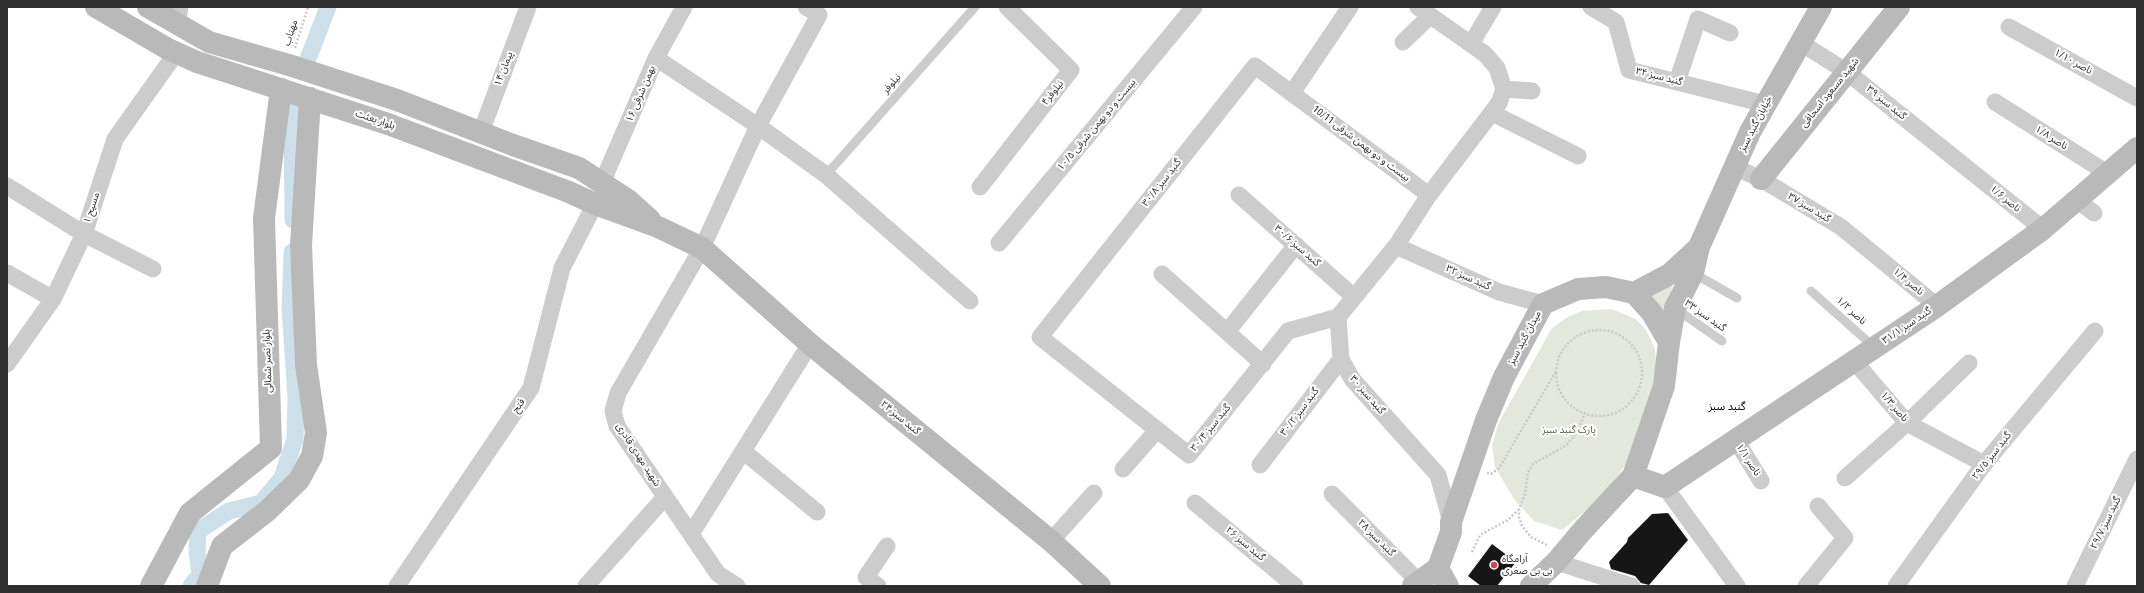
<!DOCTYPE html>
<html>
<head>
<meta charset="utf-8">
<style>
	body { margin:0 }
	#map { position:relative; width:2144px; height:593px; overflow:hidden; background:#fff; font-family:"Roboto Condensed",sans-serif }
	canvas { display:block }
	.frame { position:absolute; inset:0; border:8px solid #2f2f2f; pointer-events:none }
</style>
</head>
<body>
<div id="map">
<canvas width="2144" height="593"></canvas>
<div class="frame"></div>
</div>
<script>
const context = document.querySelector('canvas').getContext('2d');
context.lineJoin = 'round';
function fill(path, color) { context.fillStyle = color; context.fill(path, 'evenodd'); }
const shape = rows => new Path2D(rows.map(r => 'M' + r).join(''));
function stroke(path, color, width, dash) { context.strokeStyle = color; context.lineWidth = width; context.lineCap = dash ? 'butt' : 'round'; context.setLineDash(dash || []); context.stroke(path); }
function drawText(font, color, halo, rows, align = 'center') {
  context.font = font + ' "Roboto Condensed","Noto Sans Arabic",sans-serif'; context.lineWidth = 4; context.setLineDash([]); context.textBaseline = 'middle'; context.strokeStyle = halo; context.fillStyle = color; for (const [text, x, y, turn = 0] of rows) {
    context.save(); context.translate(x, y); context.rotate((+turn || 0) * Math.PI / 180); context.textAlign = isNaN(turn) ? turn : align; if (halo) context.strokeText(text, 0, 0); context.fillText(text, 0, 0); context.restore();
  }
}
const green = shape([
	[1673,284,1666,315,1641,296],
	[1612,309,1636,319,1646,330,1655,349,1657,377,1627,463,1610,486,1595,503,1562,530,1534,521,1514,499,1495,467,1492,446,1498,424,1552,328,1566,318,1582,311]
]);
const canal = shape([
	[308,59,328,7],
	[293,220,292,125,297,94],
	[191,586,200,574,197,551,198,531,229,511,261,503,282,478,295,439,296,397,290,308,292,252]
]);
const building = shape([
	[1668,513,1688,540,1649,585,1641,583,1635,576,1611,569,1609,562,1627,542,1628,538,1652,514],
	[1492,544,1516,562,1497,586,1481,586,1468,576]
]);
const path = shape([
	[295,48,308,7],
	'1556 373a43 43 0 1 1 86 0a43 43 0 1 1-86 0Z',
	[1487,473,1491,474,1499,468,1555,373],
	[1547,545,1531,537,1522,526,1519,517,1519,510,1525,494,1528,472,1533,464,1565,446,1576,434,1585,413],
	[1472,552,1480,535,1508,520,1518,510]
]);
const lane = shape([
	[826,175,975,7],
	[1693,273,1737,298],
	[1811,291,1874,347],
	[1676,309,1722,341]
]);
const street = shape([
	[1418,7,1485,54,1497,68,1504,89,1499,103,1429,195,1396,246,1338,317,1341,359,1352,379,1438,475,1451,522],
	[1591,7,1616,22,1629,70,1765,104],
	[177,25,180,7],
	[2009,27,2137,98],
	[1403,42,1430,16],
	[1801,43,1847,72,2043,229],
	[1471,44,1493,7],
	[656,58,758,126,826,175,970,301],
	[1677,82,1698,19,1730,33],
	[1504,89,1532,91],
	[1292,93,1350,7],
	[1995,102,2107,173],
	[1492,113,1578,156],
	[481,132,528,7],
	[1734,167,1761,179,1841,227,1937,306],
	[602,183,656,58,684,7],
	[7,186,84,234,153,269],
	[980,187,1071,70,1007,7],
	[1239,195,1354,297],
	[2077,200,2094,213],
	[999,243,1194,7],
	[1396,246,1499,292,1543,304],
	[7,273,53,299],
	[1162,274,1263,364],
	[1338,317,1288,331,1189,455,1040,337,1255,66,1429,195],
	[1227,332,1296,245],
	[1855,362,1907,423,1984,464],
	[7,364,53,299,84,234,115,139,176,53],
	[1736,440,1761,481],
	[743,451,817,512],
	[1260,465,1341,359],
	[1123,469,1157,430],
	[1845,478,1907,423,1969,363],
	[1665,487,1737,586],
	[1332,494,1419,582],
	[1195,503,1295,586],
	[691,534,810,344],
	[1051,541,1094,493],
	[1556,562,1632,586],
	[397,586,531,388,562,268,595,204],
	[586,586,665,497],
	[737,586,718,574,617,426,613,411,618,393,702,248,758,126,819,15,806,7],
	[878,586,866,577,887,546],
	[1806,586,1845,538,1818,506],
	[1896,586,1984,464,2095,331],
	[2075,586,2137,459]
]);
const secondary = shape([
	[96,7,168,49,197,62,388,124,569,192,595,204,658,227,702,248,810,344,1051,541,1100,586],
	[148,7,209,42,289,65,397,100,513,145,579,168,628,200,650,220],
	[1761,179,1899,7],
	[1699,247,1750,132,1821,7],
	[1634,293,1670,274,1699,247,1693,273,1675,308,1669,342],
	[1633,476,1665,487,1937,306,2043,229,2137,148],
	[151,586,190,513,271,448,264,218,281,89],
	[207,586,222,546,267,511,299,480,312,456,316,433,306,365,301,245,310,98],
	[1413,586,1438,568],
	[1448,586,1438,568,1451,532,1451,522,1486,420,1504,377,1543,304,1578,289,1606,287,1634,293,1652,313,1669,342,1664,386,1633,476,1583,530,1556,562,1531,586]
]);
const markers = [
	[1494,565,4,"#d54357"]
];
const streetNames = [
	["مهتاب",291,33,-72],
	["ناصر ۱/۱۰",2073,62,29],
	["پیمان ۱۴",504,69,-69],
	["گنبد سبز ۳۴",1659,77,14],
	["نیلوفر",892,84,-49],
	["نیلوفر۴",1053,93,-52],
	["شهید مسعود اسحاقی",1830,93,-51],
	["بهمن شرقی ۱۶",641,94,-67],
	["گنبد سبز ۳۹",1886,103,39],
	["بلوار بعثت",375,120,19],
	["خیابان گنبد سبز",1756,124,-63],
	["بیست و دو بهمن شرقی ۱۰/۵",1097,125,-50],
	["ناصر ۱/۸",2051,138,32],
	["بیست و دو بهمن شرقی 10/11",1361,144,37],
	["گنبد سبز ۳۰/۸",1162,183,-52],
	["ناصر ۱/۶",2005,199,39],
	["مسیح ۱",92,208,-72],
	["گنبد سبز ۳۷",1809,208,31],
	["گنبد سبز ۳۰/۶",1297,246,41],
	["گنبد سبز ۳۲",1468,278,24],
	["ناصر ۱/۴",1908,282,40],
	["ناصر ۱/۲",1851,311,42],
	["گنبد سبز ۳۳",1705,316,35],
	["گنبد سبز ۳۱/۱",1907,326,-34],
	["میدان گنبد سبز",1525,338,-62],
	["بلوار نصر شمالی",268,361,-92],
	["گنبد سبز ۳۰",1367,395,49],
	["فتح",519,406,-56],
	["ناصر ۱/۳",1894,407,49],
	["گنبد سبز ۳۰/۲",1300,412,-53],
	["گنبد سبز ۲۴",900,418,39],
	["گنبد سبز ۳۰/۴",1211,428,-51],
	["شهید مهدی قادری",638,455,57],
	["گنبد سبز ۲۹/۵",1992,456,-52],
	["ناصر ۱/۱",1748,460,57],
	["گنبد سبز ۲۹/۷",2106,523,-64],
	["گنبد سبز ۲۸",1376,538,45],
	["گنبد سبز ۲۶",1245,544,40]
];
const parkNames = [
	["پارک گنبد سبز",1569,430]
];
const poiNames = [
	["آرامگاه",1502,559],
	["بی بی صغری",1502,571]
];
const neighbourhoodNames = [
	["گنبد سبز",1727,407]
];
fill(green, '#e3e8dc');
stroke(canal, '#cde0e9', 17);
fill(building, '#161616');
stroke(path, '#c9c9c9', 2.5, [2, 2]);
stroke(lane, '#ccc', 9);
stroke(street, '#ccc', 17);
stroke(secondary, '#b9b9b9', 22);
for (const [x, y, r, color] of markers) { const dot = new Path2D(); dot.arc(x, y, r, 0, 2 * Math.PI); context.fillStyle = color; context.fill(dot); stroke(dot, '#fff', 1.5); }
drawText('10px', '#2f2f2f', '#fff', streetNames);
drawText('10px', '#556741', '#fff', parkNames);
drawText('10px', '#2f2f2f', '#fff', poiNames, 'left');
drawText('11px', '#000', '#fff', neighbourhoodNames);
</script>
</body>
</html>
